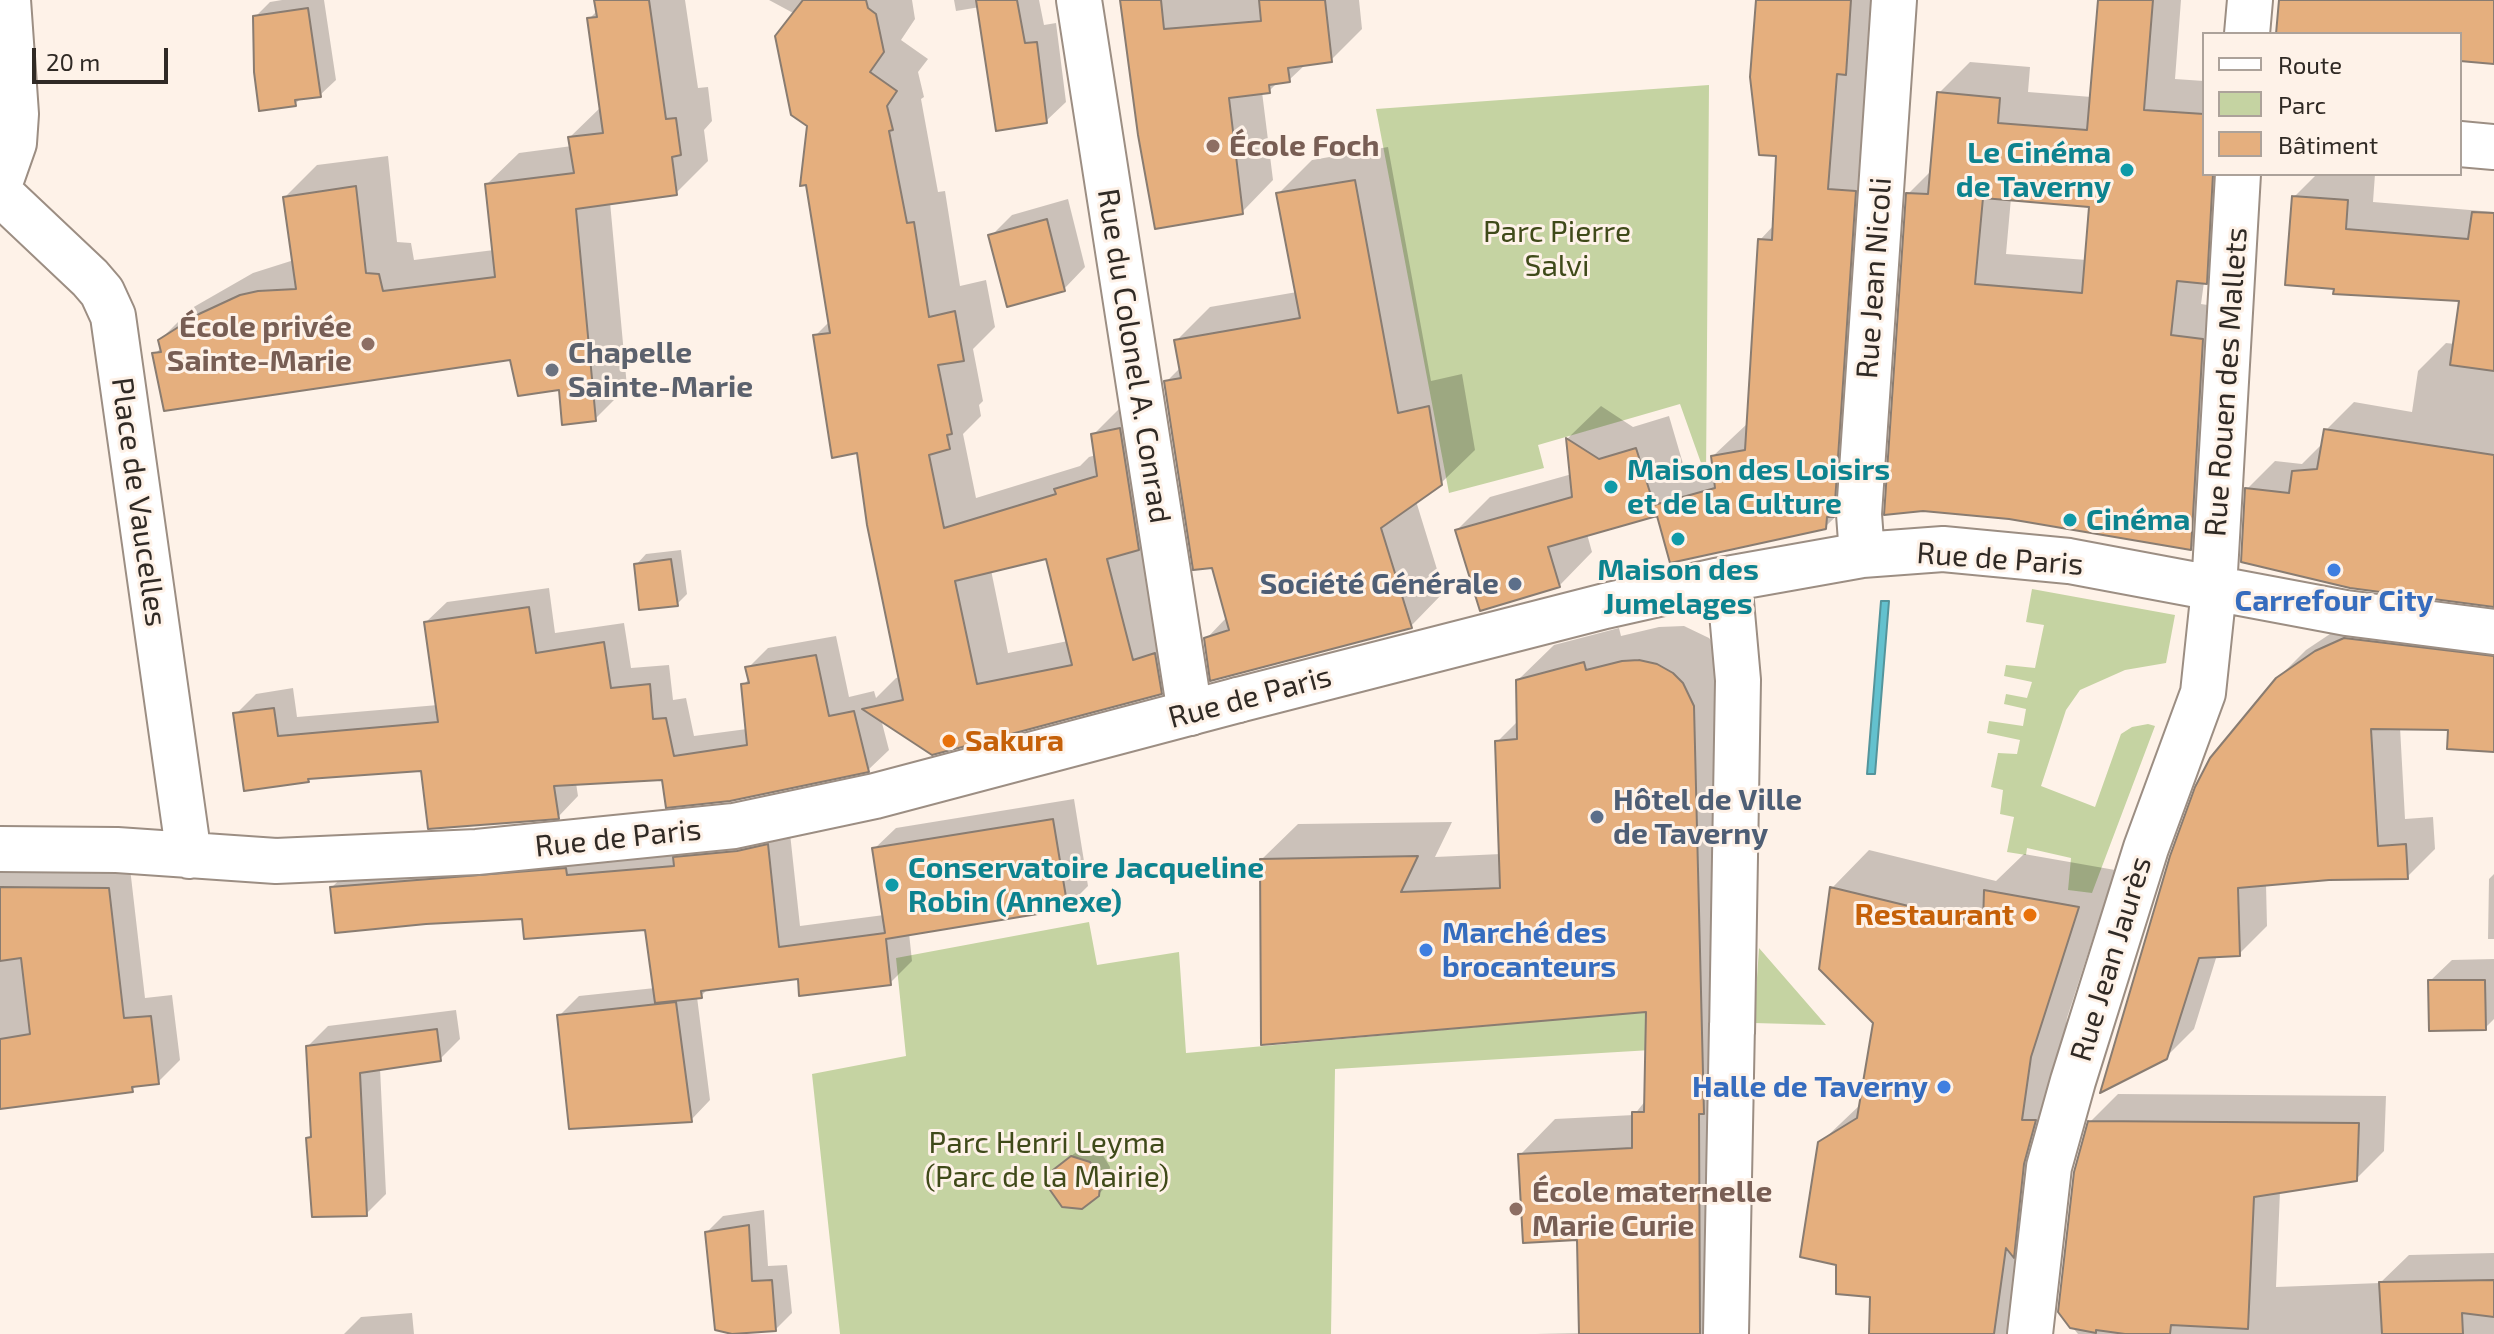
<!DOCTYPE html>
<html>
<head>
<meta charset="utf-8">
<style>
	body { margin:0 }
	#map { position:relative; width:2494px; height:1334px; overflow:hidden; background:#fef2e8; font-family:"Exo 2",sans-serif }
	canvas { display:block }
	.legend { position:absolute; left:2202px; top:32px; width:260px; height:144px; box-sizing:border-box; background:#fef2e8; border:2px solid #aca29a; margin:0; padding:10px 14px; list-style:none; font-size:24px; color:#302a25 }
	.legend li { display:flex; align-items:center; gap:16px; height:40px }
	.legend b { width:40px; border:2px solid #aca29a }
	.scale { position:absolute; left:32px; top:48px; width:136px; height:36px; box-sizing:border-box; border:4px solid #302a25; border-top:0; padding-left:10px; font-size:24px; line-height:28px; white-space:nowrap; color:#302a25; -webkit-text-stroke:6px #fef2e8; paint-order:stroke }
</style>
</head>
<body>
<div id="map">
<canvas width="2494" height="1334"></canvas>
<ul class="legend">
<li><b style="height:10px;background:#fff"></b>Route</li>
<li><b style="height:22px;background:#c5d3a2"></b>Parc</li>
<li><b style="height:22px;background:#e5af7e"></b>Bâtiment</li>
</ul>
<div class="scale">20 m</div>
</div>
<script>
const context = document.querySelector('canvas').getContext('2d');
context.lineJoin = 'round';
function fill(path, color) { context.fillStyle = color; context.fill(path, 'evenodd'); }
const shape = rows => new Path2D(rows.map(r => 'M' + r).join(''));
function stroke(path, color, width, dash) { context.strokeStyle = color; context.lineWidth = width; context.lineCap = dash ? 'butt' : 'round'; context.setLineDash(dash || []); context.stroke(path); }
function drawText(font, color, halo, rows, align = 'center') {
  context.font = font + ' "Exo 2",sans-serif'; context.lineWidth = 6; context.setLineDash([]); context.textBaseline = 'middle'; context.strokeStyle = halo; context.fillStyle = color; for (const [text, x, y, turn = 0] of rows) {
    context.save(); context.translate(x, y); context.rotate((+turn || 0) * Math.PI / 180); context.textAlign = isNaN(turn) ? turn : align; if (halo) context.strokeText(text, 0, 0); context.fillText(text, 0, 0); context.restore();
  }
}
const green = shape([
	[1709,85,1706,477,1680,404,1538,445,1544,468,1449,493,1376,109],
	[2032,589,2175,615,2166,663,2125,670,2080,690,2066,710,2041,786,2095,807,2121,734,2132,727,2148,724,2155,726,2092,893,2068,890,2071,858,2027,848,2026,855,2007,852,2014,817,2000,814,2003,790,1991,787,1998,753,2017,754,2020,740,1987,733,1989,721,2023,726,2026,709,2004,704,2006,694,2027,698,2032,682,2004,676,2006,665,2035,668,2044,625,2026,622],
	[1089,922,1097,965,1179,952,1186,1053,1700,1007,1701,1047,1335,1069,1331,1334,840,1334,812,1074,906,1056,896,958],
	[1759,948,1826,1025,1754,1023]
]);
const water = shape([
	[1881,601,1889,601,1875,774,1867,774,1881,601]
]);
const shadow = shape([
	[282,0,324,0,336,80,320,95,301,98,295,104,255,17,270,2],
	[596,0,685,0,698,88,708,87,712,121,704,130,708,161,676,193,610,202,627,387,595,419,560,388,512,357,155,354,162,347,160,340,192,308,253,273,294,260,285,197,317,165,388,156,397,242,411,243,414,260,494,250,487,184,519,153,572,146,570,137,602,106,589,19,598,10],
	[769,0,912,0,915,19,901,40,928,59,918,72,924,97,921,99,938,192,945,191,960,286,986,280,995,327,973,349,983,401,979,405,981,416,963,434,976,498,1080,466,1089,457,1096,455,1093,435,1125,403,1193,660,1161,692,881,719,889,750,868,770,576,783,578,796,558,817,422,769,310,777,308,780,236,714,256,694,293,688,297,717,438,705,426,622,447,602,549,588,555,633,624,623,631,668,669,665,673,700,686,698,694,736,747,729,743,685,750,678,748,668,768,648,836,636,849,697,874,691,876,698,896,678,900,677,858,451,815,336,830,321,795,14],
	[1047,557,1068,641,1008,653,991,570],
	[954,0,1039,0,1044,25,1056,23,1066,102,1046,121,980,7,956,11],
	[1122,0,1359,0,1362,29,1331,60,1306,64,1289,80,1278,82,1269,91,1262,92,1273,180,1242,212],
	[1758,0,1881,0,1869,49,1860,157,1888,158,1859,494,1825,527,1658,514,1587,534,1592,552,1559,586,1457,530,1490,497,1572,474,1568,438,1601,406,1633,427,1669,416,1686,474,1715,466,1713,456,1748,423,1760,240,1774,225,1779,154],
	[2100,0,2181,0,2175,79,2204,81,2204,174,2241,174,2237,251,2204,282,2201,304,2234,309,2222,517,2191,548,2010,517,1908,194,1932,170,1939,93,1970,62,2030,67,2028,92,2092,97],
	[2011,198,2091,205,2087,260,2006,254],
	[1388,147,1431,381,1462,374,1475,450,1441,483,1416,501,1444,592,1411,626,1206,639,1227,617,1166,382,1181,367,1176,341,1210,307,1297,292,1278,194,1312,160],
	[2317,174,2375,174,2373,202,2494,212,2494,605,2247,489,2275,461,2302,464,2322,444,2326,430,2354,402,2412,412,2418,371,2446,343,2455,344,2462,299,2337,287,2294,197],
	[1068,199,1085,267,1064,289,991,236,1012,215],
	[681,550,687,594,677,604,636,565,646,554],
	[2345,624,2494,626,2494,750,2450,728,2400,727,2405,819,2433,817,2435,849,2407,877,2329,878,2266,884,2267,926,2239,954,2217,955,2194,1029,2166,1057,2277,679,2306,650],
	[1684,626,1709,638,1724,657,1736,1334,1535,1334,1581,1333,1579,1238,1520,1155,1555,1119,1634,1115,1646,1100,1648,1010,1262,859,1298,824,1452,822,1435,857,1501,854,1497,742,1519,720,1518,680,1554,645,1619,628,1621,636,1659,627],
	[1074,799,1088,886,1067,907,909,933,912,961,890,983,799,976,709,988,701,996,697,997,710,1100,691,1120,559,1016,579,996,655,988,646,928,524,917,337,931,332,887,354,866,789,824,800,926,884,915,874,849,896,828],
	[1869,850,1996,881,2024,854,2115,870,2067,1018,2023,1334,1871,1334,1872,1296,1838,1263,1820,1143,1861,1104,1875,1022,1832,888],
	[0,867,130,868,145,998,172,995,180,1060,158,1082,137,1085,132,1090,0,1107],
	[2494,874,2494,939,2488,939,2489,879],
	[2494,959,2494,1019,2485,1028,2430,981,2452,960],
	[456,1010,460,1039,440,1059,380,1068,386,1194,366,1214,308,1139,313,1134,308,1046,328,1026],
	[2118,1094,2386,1096,2384,1151,2356,1179,2280,1191,2276,1287,2380,1283,2409,1255,2494,1253,2494,1334,2078,1334,2060,1312,2090,1122],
	[1083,1147,1101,1152,1110,1167,1108,1184,1098,1195,1066,1160],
	[764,1210,768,1266,787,1265,792,1313,776,1329,707,1232,723,1216],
	[412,1313,414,1334,344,1334,361,1317]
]);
const building = shape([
	[594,0,649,0,666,119,676,118,681,155,672,157,677,195,576,209,596,421,562,425,559,390,518,396,510,360,164,411,152,353,161,352,158,340,199,314,240,295,258,291,296,289,283,197,356,186,366,273,379,274,383,291,495,277,485,184,574,173,568,137,603,133,587,18,597,17,594,0],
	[803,0,866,0,868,8,876,14,884,52,870,72,897,91,887,106,893,130,889,131,907,223,914,222,929,317,955,311,964,361,938,365,952,434,947,435,950,449,929,455,944,528,1056,494,1054,489,1097,476,1091,434,1120,428,1139,550,1107,559,1133,660,1155,653,1162,694,932,755,862,709,903,700,867,525,857,453,832,458,813,335,830,333,806,185,800,186,807,126,791,115,775,36,803,0],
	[1046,559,1072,665,977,684,955,581,1046,559],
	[976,0,1017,0,1025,43,1037,42,1047,123,996,131,976,0],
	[1120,0,1161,0,1164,29,1261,21,1259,0,1325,0,1332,62,1288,68,1290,82,1269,85,1270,93,1229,98,1243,214,1155,229,1138,135,1120,0],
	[1756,0,1851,0,1846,75,1837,74,1828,189,1856,191,1834,517,1827,517,1826,529,1670,563,1657,516,1548,547,1560,587,1480,611,1455,530,1572,497,1566,438,1599,459,1636,448,1654,505,1715,488,1711,456,1745,450,1758,239,1772,240,1776,156,1759,155,1750,77,1756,0],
	[2098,0,2153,0,2144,110,2204,114,2204,174,2213,174,2207,284,2177,281,2171,335,2203,339,2191,550,2009,519,1923,511,1884,515,1906,193,1928,194,1937,92,2000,98,1998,123,2087,130,2098,0],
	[1983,198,2089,207,2082,293,1975,284,1983,198],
	[2279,0,2494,0,2494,64,2460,61,2460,34,2276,34,2279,0],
	[308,8,321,97,295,100,296,106,259,111,254,72,253,16,308,8],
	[1355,180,1398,413,1429,406,1442,485,1381,528,1412,628,1210,681,1204,638,1229,630,1212,568,1193,570,1164,381,1181,378,1174,340,1300,318,1276,193,1355,180],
	[2292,196,2348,200,2346,229,2468,239,2472,212,2494,213,2494,371,2450,365,2459,301,2333,294,2334,289,2285,285,2292,196],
	[1047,219,1065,291,1007,307,988,235,1047,219],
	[2324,429,2494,455,2494,607,2350,588,2241,562,2245,488,2289,493,2292,471,2317,469,2324,429],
	[671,559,678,606,639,610,634,564,671,559],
	[529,607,536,653,604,642,611,688,650,684,653,719,666,718,674,756,747,745,741,684,749,683,745,667,816,655,829,716,854,711,869,772,730,801,666,808,662,780,554,786,559,819,428,829,421,771,308,779,309,782,244,791,233,713,274,708,278,736,438,722,424,622,529,607],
	[2344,638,2494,656,2494,752,2447,749,2448,730,2371,729,2378,846,2406,844,2408,879,2329,880,2238,888,2240,956,2199,958,2167,1059,2100,1093,2170,856,2195,787,2210,758,2276,678,2315,651,2344,638],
	[1639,660,1657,664,1673,673,1683,683,1694,706,1704,1114,1699,1114,1700,1334,1579,1334,1577,1240,1523,1243,1518,1154,1632,1148,1632,1112,1644,1112,1646,1012,1261,1045,1260,859,1418,856,1401,892,1500,888,1495,741,1517,739,1516,680,1584,662,1586,670,1622,661,1639,660],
	[1053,819,1068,909,886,939,891,985,799,996,798,979,701,991,702,998,655,1003,645,930,524,939,522,919,426,924,335,933,330,887,566,868,567,875,674,866,673,857,737,851,768,844,779,947,885,933,872,848,1053,819],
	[0,887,109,888,124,1018,151,1016,159,1084,132,1087,133,1092,0,1109,0,1039,30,1034,21,958,0,961,0,887],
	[1830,887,1983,924,1984,890,2079,907,2031,1057,2022,1120,2036,1120,2024,1164,2014,1258,2006,1248,1994,1334,1869,1334,1870,1297,1836,1294,1836,1265,1800,1257,1818,1142,1857,1118,1873,1023,1819,969,1830,887],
	[2428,980,2485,980,2486,1030,2429,1031,2428,980],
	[676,1002,692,1122,569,1129,557,1015,676,1002],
	[437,1029,441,1061,360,1073,367,1216,312,1217,306,1138,311,1137,306,1046,437,1029],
	[2088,1121,2359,1123,2357,1181,2254,1197,2248,1329,2171,1325,2170,1334,2125,1334,2096,1330,2096,1333,2070,1328,2058,1312,2074,1172,2088,1121],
	[1071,1156,1090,1162,1101,1178,1099,1196,1082,1209,1062,1207,1050,1190,1053,1170,1071,1156],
	[749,1225,752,1281,772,1280,776,1331,732,1334,715,1330,705,1232,749,1225],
	[2494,1280,2494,1317,2462,1313,2463,1334,2382,1334,2379,1282,2494,1280]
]);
const street = shape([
	[1079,0,1190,713],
	[2247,34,2250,0],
	[2460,144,2494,147],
	[1862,555,1859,514,1894,0],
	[1729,579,1738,680,1732,1033],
	[1238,700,1605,606,1716,581,1862,555,1943,549,2069,561,2346,613,2494,632],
	[1726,1334,1732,1024],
	[2030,1334,2049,1167,2073,1081,2146,848,2203,693,2214,589,2238,174]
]);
const secondary = shape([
	[0,183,14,143,16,114,8,0],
	[0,193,90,278,102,292,113,316,189,856],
	[0,849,117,850,276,861,477,852,734,826,875,796,1238,700]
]);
const markers = [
	[1213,146,8,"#8d6e63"],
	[2127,170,8,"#0f9aa8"],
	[368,344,8,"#8d6e63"],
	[552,370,8,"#6b7280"],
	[1611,487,8,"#0f9aa8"],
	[2070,520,8,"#0f9aa8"],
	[1678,539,8,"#0f9aa8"],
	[2334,570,8,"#3f7fe0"],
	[1515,584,8,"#5c6f8a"],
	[949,741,8,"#e8710a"],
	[1597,817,8,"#5c6f8a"],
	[892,885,8,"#0f9aa8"],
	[2030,915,8,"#e8710a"],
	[1426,950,8,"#3f7fe0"],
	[1944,1087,8,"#3f7fe0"],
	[1516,1209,8,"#8d6e63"]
];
const educationNames = [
	["École Foch",1229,146],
	["École privée",352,327,"right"],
	["Sainte-Marie",352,361,"right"],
	["École maternelle",1532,1192],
	["Marie Curie",1532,1226]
];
const cultureNames = [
	["Le Cinéma",2111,153,"right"],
	["de Taverny",2111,187,"right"],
	["Maison des Loisirs",1627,470],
	["et de la Culture",1627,504],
	["Cinéma",2086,520],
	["Maison des",1678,570,"center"],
	["Jumelages",1678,604,"center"],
	["Conservatoire Jacqueline",908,868],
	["Robin (Annexe)",908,902]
];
const parkNames = [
	["Parc Pierre",1557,232],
	["Salvi",1557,266],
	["Parc Henri Leyma",1047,1143],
	["(Parc de la Mairie)",1047,1177]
];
const streetNames = [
	["Rue Jean Nicoli",1874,278,-86],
	["Rue du Colonel A. Conrad",1134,356,81],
	["Rue Rouen des Mallets",2226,382,-86],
	["Place de Vaucelles",139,502,82],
	["Rue de Paris",2000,559,4],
	["Rue de Paris",1250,697,-15],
	["Rue de Paris",618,838,-6],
	["Rue Jean Jaurès",2111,959,-73]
];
const worshipNames = [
	["Chapelle",568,353],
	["Sainte-Marie",568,387]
];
const serviceNames = [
	["Société Générale",1499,584],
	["Hôtel de Ville",1613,800,"left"],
	["de Taverny",1613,834,"left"]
];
const shopNames = [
	["Carrefour City",2334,601],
	["Marché des",1442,933,"left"],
	["brocanteurs",1442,967,"left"],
	["Halle de Taverny",1928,1087,"right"]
];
const foodNames = [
	["Sakura",965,741],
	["Restaurant",2014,915,"right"]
];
fill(green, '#c5d3a2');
fill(water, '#63c1ce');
stroke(water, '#54949b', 2);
fill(shadow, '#0003');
fill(building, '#e5af7e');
stroke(building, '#897c71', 2);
stroke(street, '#9c8e83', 48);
stroke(secondary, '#9c8e83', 48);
stroke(street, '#fff', 44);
stroke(secondary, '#fff', 44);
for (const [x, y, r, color] of markers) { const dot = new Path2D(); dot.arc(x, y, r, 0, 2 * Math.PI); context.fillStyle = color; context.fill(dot); stroke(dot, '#fef2e8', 3); }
drawText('bold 30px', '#785e54', '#fef2e8', educationNames, 'left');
drawText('bold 30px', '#0d838f', '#fef2e8', cultureNames, 'left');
drawText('30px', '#3f4a19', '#fef2e8', parkNames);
drawText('30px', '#302a25', '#fef2e8', streetNames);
drawText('bold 30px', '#5b616d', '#fef2e8', worshipNames, 'left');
drawText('bold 30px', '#4e5e75', '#fef2e8', serviceNames, 'right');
drawText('bold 30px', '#366cbe', '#fef2e8', shopNames);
drawText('bold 30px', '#c56008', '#fef2e8', foodNames, 'left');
</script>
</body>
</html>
